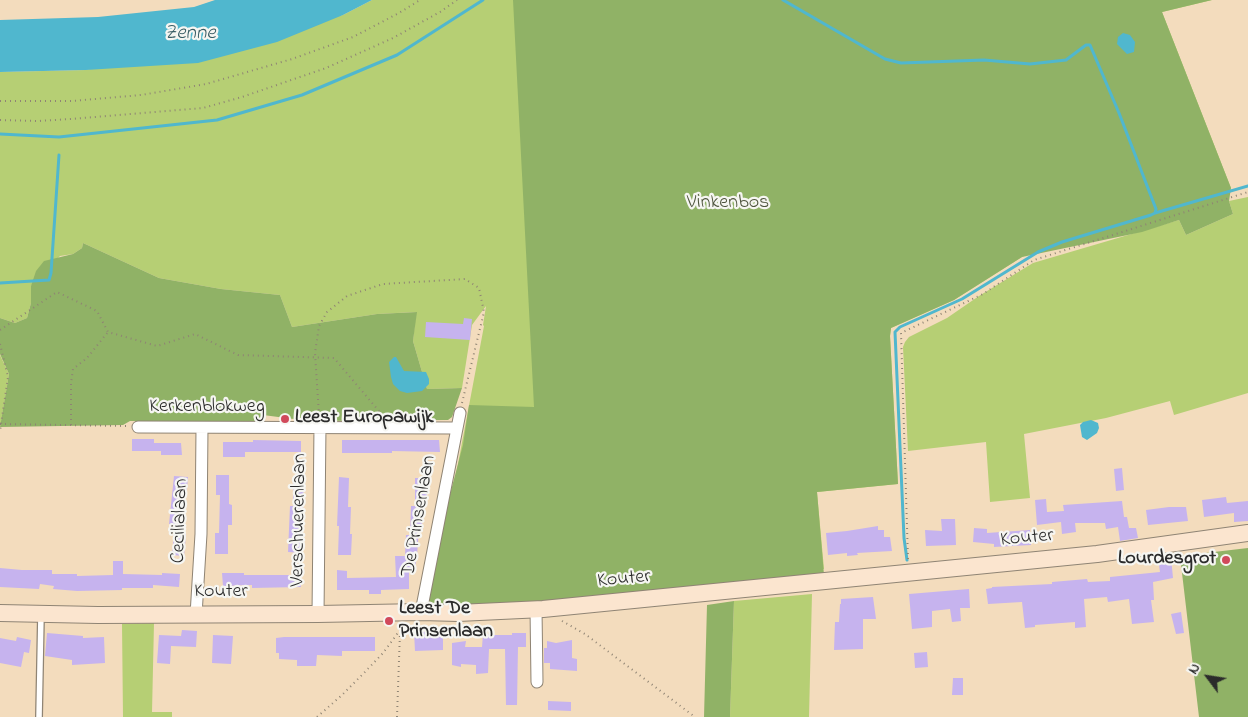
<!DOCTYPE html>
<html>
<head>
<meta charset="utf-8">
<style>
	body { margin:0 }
	#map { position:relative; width:1248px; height:717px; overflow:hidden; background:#f3dcbd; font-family:"Indie Flower",sans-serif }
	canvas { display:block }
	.north { position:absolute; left:1183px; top:652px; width:50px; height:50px; -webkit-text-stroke:4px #f6f6f2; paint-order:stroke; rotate:301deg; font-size:14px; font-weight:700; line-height:20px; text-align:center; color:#2b2b2b }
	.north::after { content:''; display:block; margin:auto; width:18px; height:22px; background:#2b2b2b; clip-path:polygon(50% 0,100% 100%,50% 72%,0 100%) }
</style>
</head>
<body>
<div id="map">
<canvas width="1248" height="717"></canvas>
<div class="north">N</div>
</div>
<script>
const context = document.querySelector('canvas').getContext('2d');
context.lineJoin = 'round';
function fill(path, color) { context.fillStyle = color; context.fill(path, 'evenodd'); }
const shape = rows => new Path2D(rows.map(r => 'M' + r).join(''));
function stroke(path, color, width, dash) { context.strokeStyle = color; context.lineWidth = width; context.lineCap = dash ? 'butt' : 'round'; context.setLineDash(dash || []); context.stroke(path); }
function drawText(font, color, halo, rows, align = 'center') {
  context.font = font + ' "Indie Flower",sans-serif'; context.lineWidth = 4.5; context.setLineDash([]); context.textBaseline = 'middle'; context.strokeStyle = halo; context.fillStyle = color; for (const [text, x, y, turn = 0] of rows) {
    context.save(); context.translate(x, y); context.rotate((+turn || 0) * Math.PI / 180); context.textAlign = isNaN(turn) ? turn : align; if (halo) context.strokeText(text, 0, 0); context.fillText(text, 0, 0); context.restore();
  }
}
const green = shape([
	[372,0,1212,0,1162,12,1231,188,1075,234,1022,257,954,300,891,328,890,336,898,484,817,492,824,569,432,602,484,326,483,325,486,306,472,325,462,388,427,389,413,341,416,312,377,314,292,327,280,295,221,289,159,278,83,243,82,248,73,254,60,256,31,286,31,303,27,318,15,323,0,318,0,72,86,70,343,15],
	[1248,197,1248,393,1174,415,1170,401,1106,418,1024,434,1030,498,990,502,986,442,908,451,903,347,905,342,909,337,947,318,979,296,1033,263,1179,220,1186,235,1233,214,1229,201],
	[0,355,9,374,0,428],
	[812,594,809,717,730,717,734,601],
	[154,623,152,712,172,712,172,717,123,717,122,624]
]);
const forest = shape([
	[513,0,1212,0,1162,12,1231,188,1229,201,1233,214,1186,235,1179,220,1142,232,1022,257,954,300,891,328,890,336,898,484,817,492,824,575,577,600,420,608,463,445,469,405,534,407],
	[83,243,159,278,221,289,280,295,292,327,377,314,417,312,413,341,427,389,462,388,452,417,448,420,309,421,263,415,262,425,178,421,130,421,123,425,0,427,9,374,0,354,0,318,15,323,27,318,31,303,31,286,36,271,44,261,73,254,82,248],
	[1248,548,1248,717,1199,717,1180,556],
	[734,601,730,717,704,717,707,605]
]);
const water = shape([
	[215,0,372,0,343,15,277,42,198,63,86,70,0,72,0,20,98,17,194,7],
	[1123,33,1130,35,1135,42,1134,52,1127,54,1117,44,1118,37],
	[394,357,396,357,404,371,426,372,429,379,429,384,422,391,407,393,400,391,393,384,391,377,389,362],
	[1091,420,1098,423,1099,428,1097,433,1087,440,1082,437,1080,425,1083,422]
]);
const stream = shape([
	[783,0,885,59,901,63,984,60,1030,64,1066,60,1086,45,1090,45,1119,113,1156,209,1155,213,1151,215,1062,242,1038,252,962,299,900,327,895,332,904,538,907,560],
	[0,134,59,137,217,120,302,95,397,55,483,0],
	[1155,213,1248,186],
	[0,283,49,280,51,273,59,155]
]);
const building = shape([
	[464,318,472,319,470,340,425,337,426,322,463,324],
	[132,439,154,439,154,443,181,443,182,455,161,455,161,451,132,451],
	[253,440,301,441,301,452,245,452,245,457,223,457,223,442,253,442],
	[342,440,439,440,440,452,392,451,392,453,342,453],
	[1122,468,1124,490,1116,491,1114,469],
	[216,475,229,475,229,504,232,505,232,525,228,525,228,554,215,554,215,533,219,533,220,495,216,495],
	[174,476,188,477,186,498,184,498,182,525,169,524],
	[293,477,304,477,302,553,288,552,290,506,293,506],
	[339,477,349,478,348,507,351,507,350,534,352,534,351,555,338,555,339,526,337,526],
	[415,478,427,478,427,499,423,499,422,527,419,527,417,556,414,573,409,572,409,589,381,590,381,594,369,594,369,590,337,590,337,570,347,571,347,578,396,577,395,556,405,556,406,535,410,535,411,506,415,506],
	[1226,497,1227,503,1248,501,1248,521,1234,522,1234,513,1204,517,1202,500],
	[1046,499,1047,512,1064,511,1063,505,1122,501,1124,517,1127,517,1129,528,1136,528,1138,538,1120,541,1118,527,1106,529,1105,523,1075,523,1076,532,1062,534,1061,522,1037,525,1035,500],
	[1169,507,1186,507,1188,521,1148,525,1146,510],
	[941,519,955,519,956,545,926,546,925,530,942,531],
	[878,526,878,530,884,530,884,537,890,537,892,551,857,553,858,555,847,556,847,553,828,555,826,533,847,531],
	[974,528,987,529,987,533,1030,530,1031,545,994,547,994,544,973,542],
	[174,533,186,534,184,556,172,555],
	[1171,557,1173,578,1153,582,1154,600,1151,600,1154,622,1132,624,1129,599,1108,602,1107,597,1084,599,1086,627,1075,628,1075,622,1035,625,1035,627,1025,628,1022,602,988,604,986,589,992,588,992,587,1052,584,1052,582,1087,579,1088,582,1110,581,1110,577,1160,572,1158,558],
	[113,561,123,561,123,574,162,575,162,573,180,574,179,587,153,585,153,588,122,588,122,590,77,591,53,589,54,586,40,584,39,589,0,587,0,568,22,570,52,570,52,574,77,574,77,576,113,575],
	[222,573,244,573,244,575,300,575,301,587,252,588,252,585,223,586],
	[969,589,970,608,960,608,961,621,952,622,950,609,932,611,932,627,912,629,909,594],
	[873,597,876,619,863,619,863,649,834,650,835,622,839,622,840,604,841,604,841,599],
	[1181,612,1184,633,1176,634,1171,614],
	[182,630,197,631,196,647,171,646,170,664,157,663,159,635,181,636],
	[443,631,443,650,415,651,414,632],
	[47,633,83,636,83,638,104,637,105,663,72,665,72,660,45,656],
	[512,633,526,633,526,647,518,647,517,705,506,705,505,649,489,649,488,673,476,674,476,665,461,664,461,667,452,665,452,643,466,641,465,647,482,647,483,634,495,635,512,635],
	[213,635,233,636,231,664,212,663],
	[17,637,31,640,29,653,24,652,21,667,0,663,0,638,16,641],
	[284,637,375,637,375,651,342,651,342,656,317,655,316,666,297,666,297,660,279,659,279,653,276,653,276,638],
	[572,640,572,658,577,659,577,671,550,669,550,663,544,663,544,648,547,648,547,641,556,643],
	[927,652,928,667,915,668,914,653],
	[953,678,963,678,963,695,952,695],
	[548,701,571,702,571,711,548,710]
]);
const path = shape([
	[0,101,72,101,141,95,206,84,292,59,353,37,399,13,420,0],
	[0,120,38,121,71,119,203,108,242,97,326,68,393,38,440,12,457,0],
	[0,330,57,292,97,311,108,332,157,346,195,334,238,355,334,358,384,417],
	[0,344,8,377,0,431],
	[319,415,315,353,319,326,327,312,347,296,383,284,465,279,479,288,484,312,462,403],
	[0,424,128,426],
	[71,425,71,383,73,369,87,358,108,332],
	[908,559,901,333,983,294,1034,260,1248,192],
	[562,621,585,634,695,717],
	[317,717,342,695,363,674,383,653,403,626],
	[397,717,400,632]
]);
const lane = shape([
	[39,717,41,614]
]);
const street = shape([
	[138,427,455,428],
	[536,609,537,682],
	[421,612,460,413],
	[318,614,320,426],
	[196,615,201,534,202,428]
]);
const secondary = shape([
	[0,613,98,615,318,614,421,612,458,613,543,609,1097,554,1248,533]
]);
const markers = [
	[285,419,5,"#d1495b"],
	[1226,560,5,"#d1495b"],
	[389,621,5,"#d1495b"]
];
const parkNames = [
	["Vinkenbos",728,204]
];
const streetNames = [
	["Kerkenblokweg",207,408],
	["De Prinsenlaan",420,516,-80],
	["Verschuerenlaan",300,520,-89],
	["Cecilialaan",181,521,-88],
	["Kouter",1027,539,-5],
	["Kouter",624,580,-5],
	["Kouter",221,593]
];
const poiNames = [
	["Leest Europawijk",295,419],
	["Lourdesgrot",1216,560,"right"],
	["Leest De",399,610],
	["Prinsenlaan",399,633]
];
const waterNames = [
	["Zenne",190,35]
];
fill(green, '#b6cf74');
fill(forest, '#90b266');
fill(water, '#50b7ce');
stroke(stream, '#50b7ce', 3);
fill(building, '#c6b3ee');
stroke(lane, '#8f8474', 8);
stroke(street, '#8f8474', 13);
stroke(secondary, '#8f8474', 18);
stroke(path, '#8f8474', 2, [1, 4]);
stroke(lane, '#fff', 5.5);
stroke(street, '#fff', 11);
stroke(secondary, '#fbe5cf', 16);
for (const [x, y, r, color] of markers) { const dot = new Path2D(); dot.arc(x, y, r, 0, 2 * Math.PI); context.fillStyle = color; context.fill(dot); stroke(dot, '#f6f6f2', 2); }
drawText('20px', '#4e543d', '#f6f6f2', parkNames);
drawText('20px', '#2b2b2b', '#f6f6f2', streetNames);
drawText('bold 20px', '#2b2b2b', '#f6f6f2', poiNames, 'left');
drawText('italic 21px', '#385c64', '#f6f6f2', waterNames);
</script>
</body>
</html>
